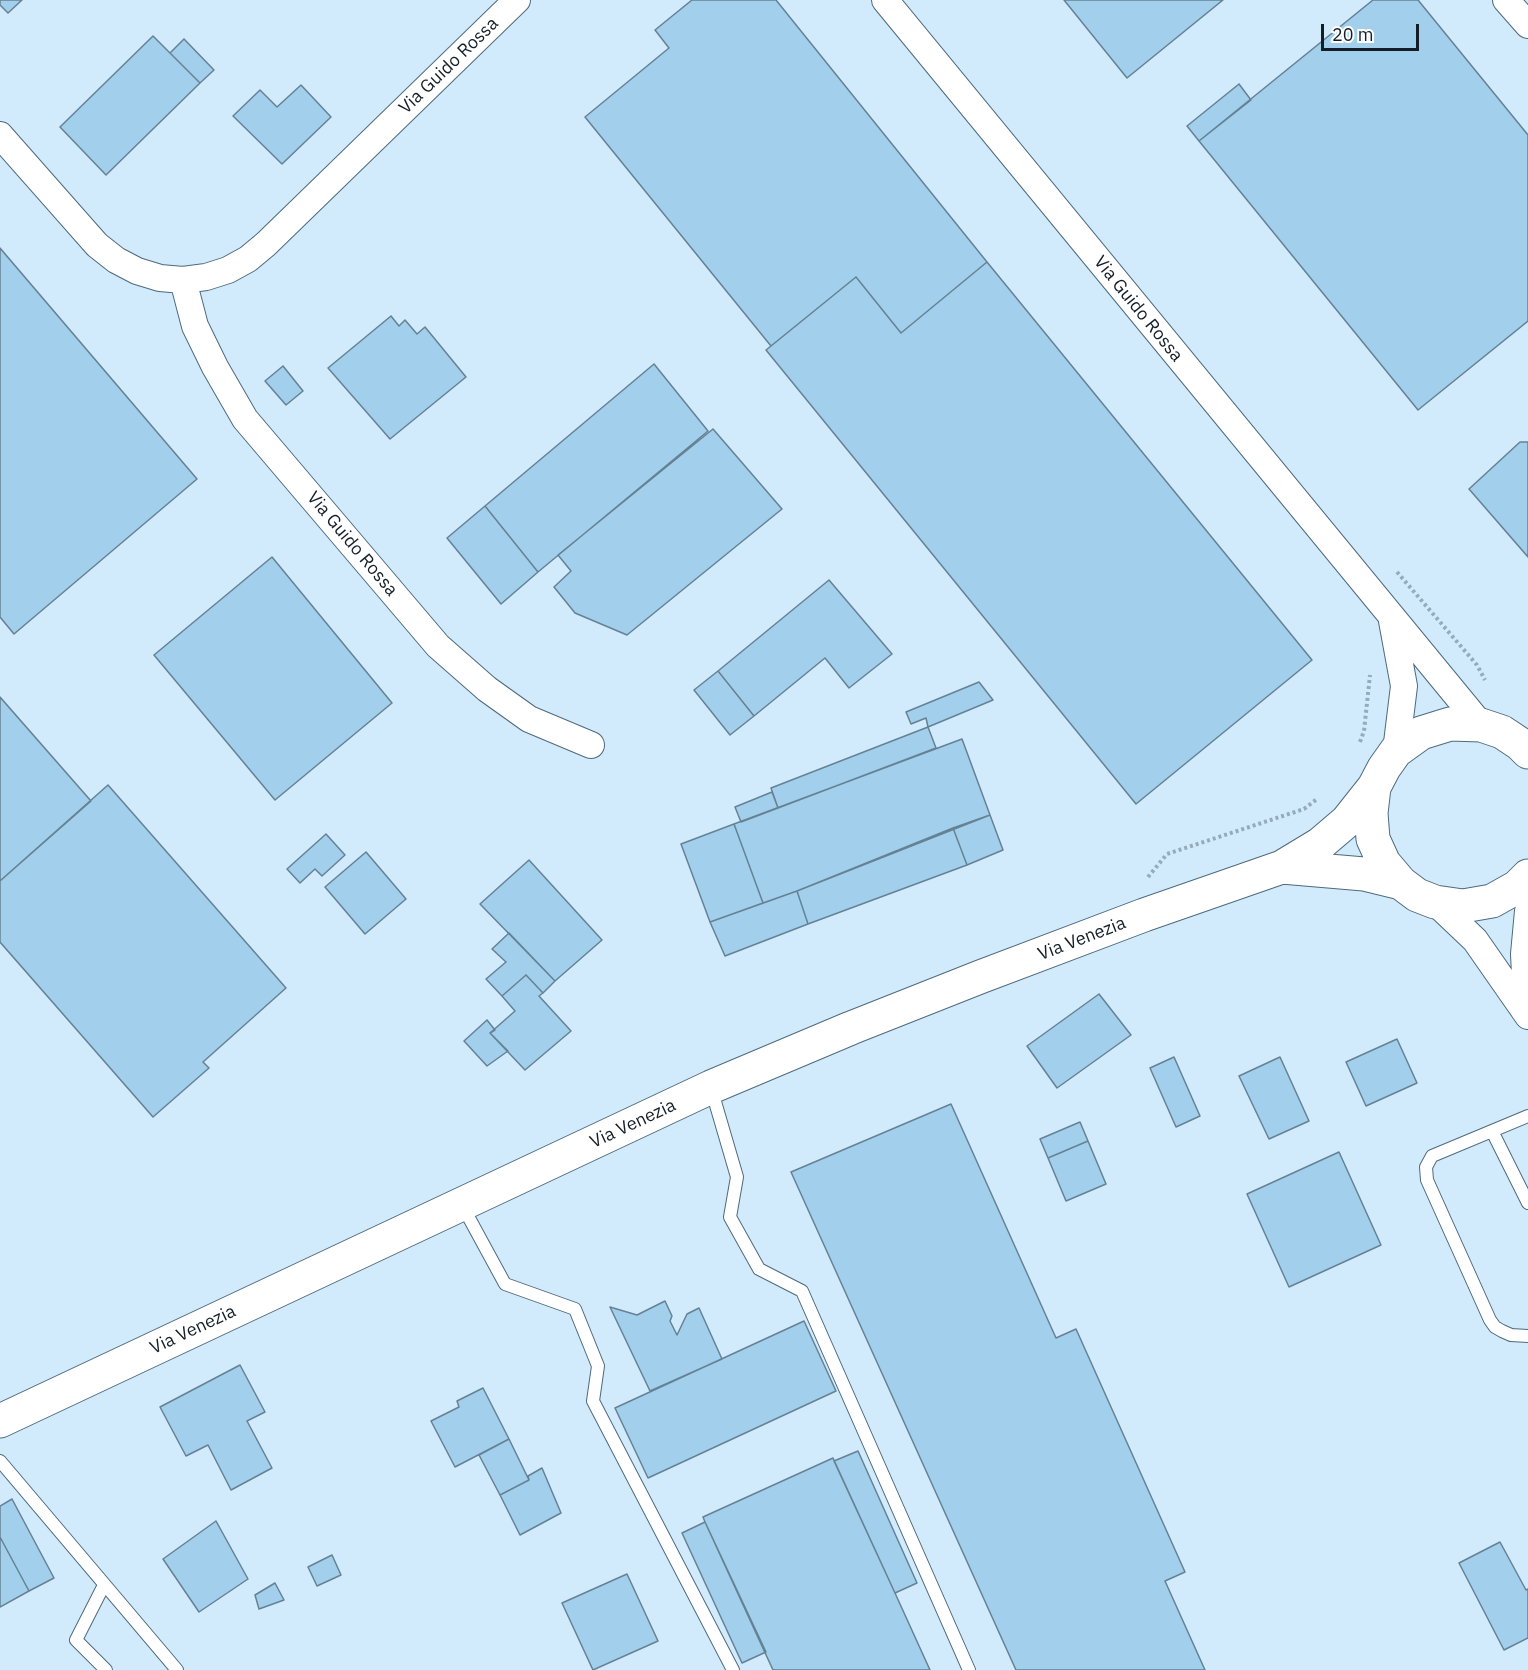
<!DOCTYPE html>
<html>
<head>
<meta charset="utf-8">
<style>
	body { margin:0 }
	#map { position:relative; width:1528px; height:1670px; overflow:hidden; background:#d2ebfc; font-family:"IBM Plex Sans",sans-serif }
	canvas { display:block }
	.scale { position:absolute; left:1321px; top:24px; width:98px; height:27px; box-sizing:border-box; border:3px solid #131e26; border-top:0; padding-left:8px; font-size:18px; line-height:21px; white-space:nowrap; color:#131e26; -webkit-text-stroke:4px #fff; paint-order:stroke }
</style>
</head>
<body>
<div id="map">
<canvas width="1528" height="1670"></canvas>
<div class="scale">20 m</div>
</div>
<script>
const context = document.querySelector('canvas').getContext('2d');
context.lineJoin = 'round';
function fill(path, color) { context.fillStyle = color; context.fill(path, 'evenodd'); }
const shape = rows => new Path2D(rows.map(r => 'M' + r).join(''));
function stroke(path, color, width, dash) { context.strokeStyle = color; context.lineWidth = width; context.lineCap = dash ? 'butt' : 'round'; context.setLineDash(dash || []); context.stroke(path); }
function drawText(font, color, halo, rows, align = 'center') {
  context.font = font + ' "IBM Plex Sans",sans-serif'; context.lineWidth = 6; context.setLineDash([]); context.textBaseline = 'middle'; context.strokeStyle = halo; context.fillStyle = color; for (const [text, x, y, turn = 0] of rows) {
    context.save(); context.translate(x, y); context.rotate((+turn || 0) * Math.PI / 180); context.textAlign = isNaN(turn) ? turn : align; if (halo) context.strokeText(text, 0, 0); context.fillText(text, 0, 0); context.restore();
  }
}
const building = shape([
	[0,0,22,0,8,13,0,5,0,0],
	[692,0,776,0,987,262,901,333,856,277,771,346,585,117,669,48,655,30,692,0],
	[1064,0,1223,0,1127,78,1064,0],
	[1373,0,1418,0,1528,135,1528,321,1418,410,1199,141,1373,0],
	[153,36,200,83,106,175,60,127,153,36],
	[184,39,214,70,200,83,170,53,184,39],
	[1239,84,1251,100,1199,141,1187,126,1239,84],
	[301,85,331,117,282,164,233,116,260,90,277,107,301,85],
	[0,248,197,479,14,634,0,617,0,248],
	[987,262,1312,660,1136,804,766,350,856,277,901,333,987,262],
	[391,316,399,326,405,320,417,334,425,327,466,377,390,439,328,368,391,316],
	[654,364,708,431,538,572,485,506,654,364],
	[283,366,303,391,286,405,265,381,283,366],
	[713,429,782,509,627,635,575,613,554,587,571,571,558,555,713,429],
	[1520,442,1528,442,1528,557,1469,489,1520,442],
	[485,506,538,572,501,604,447,538,485,506],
	[272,557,392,703,275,800,154,655,272,557],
	[829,580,892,654,849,688,825,658,754,716,718,671,829,580],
	[718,671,754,716,730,735,694,690,718,671],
	[979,682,993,700,928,727,926,718,911,724,906,712,979,682],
	[0,697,91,801,0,881,0,697],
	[928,727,936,748,778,808,771,788,928,727],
	[962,739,990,815,797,891,763,903,734,824,962,739],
	[108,785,286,988,203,1062,209,1068,153,1117,0,942,0,881,108,785],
	[772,792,778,808,741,822,735,807,772,792],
	[990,815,1003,850,967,865,953,828,990,815],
	[734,824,763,903,710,922,681,844,734,824],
	[953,828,967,865,808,924,797,891,953,828],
	[326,834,345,855,322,876,315,869,300,883,287,869,326,834],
	[366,852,406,899,365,934,325,887,366,852],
	[529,860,602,940,555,981,480,904,529,860],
	[797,891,808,924,725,956,710,922,797,891],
	[509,933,555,981,543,993,526,975,502,996,486,979,506,962,492,949,509,933],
	[526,975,543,993,539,996,571,1031,525,1070,490,1033,515,1011,502,996,526,975],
	[1099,994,1131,1035,1057,1088,1027,1046,1099,994],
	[487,1020,495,1030,490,1033,508,1051,487,1066,464,1041,487,1020],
	[1397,1039,1417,1083,1366,1106,1346,1062,1397,1039],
	[1174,1057,1200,1116,1176,1127,1150,1068,1174,1057],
	[1280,1057,1309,1121,1269,1139,1239,1076,1280,1057],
	[951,1104,1056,1338,1076,1329,1185,1572,1165,1581,1205,1670,1016,1670,791,1172,951,1104],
	[1080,1122,1088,1141,1048,1158,1040,1139,1080,1122],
	[1088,1141,1106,1184,1066,1201,1048,1158,1088,1141],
	[1339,1152,1381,1245,1289,1287,1247,1194,1339,1152],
	[665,1301,672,1316,670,1321,677,1335,687,1314,699,1308,722,1359,650,1391,610,1307,637,1315,665,1301],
	[804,1321,836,1391,648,1478,615,1408,804,1321],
	[240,1365,265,1412,247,1421,272,1468,231,1490,208,1445,186,1456,160,1407,240,1365],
	[483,1388,509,1439,455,1467,431,1421,459,1407,457,1401,483,1388],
	[509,1439,529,1480,500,1495,479,1455,509,1439],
	[858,1451,917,1583,895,1593,834,1461,858,1451],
	[833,1458,895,1593,930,1670,773,1670,705,1522,703,1517,833,1458],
	[542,1468,561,1513,520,1535,500,1495,529,1480,528,1476,542,1468],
	[12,1499,54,1578,29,1591,0,1537,0,1506,12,1499],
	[216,1521,248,1579,199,1612,163,1559,216,1521],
	[705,1522,766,1652,742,1663,682,1533,705,1522],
	[0,1537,29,1591,0,1607,0,1537],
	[1500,1542,1526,1590,1528,1589,1528,1638,1504,1650,1459,1563,1500,1542],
	[332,1555,341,1575,317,1586,308,1567,332,1555],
	[627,1574,658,1641,593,1670,562,1603,627,1574],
	[275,1583,284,1600,259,1609,255,1595,275,1583]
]);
const path = shape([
	[1397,572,1477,665,1485,680],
	[1360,742,1364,731,1370,675],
	[1148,877,1167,854,1304,809,1317,799]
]);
const service = shape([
	[711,1088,737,1177,730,1217,759,1269,802,1291,969,1670],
	[1528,1116,1432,1156,1426,1167,1427,1180,1490,1320,1495,1327,1502,1331,1511,1335,1528,1336],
	[1492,1131,1528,1203],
	[462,1205,505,1284,575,1309,598,1366,593,1401,733,1670],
	[0,1461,177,1670],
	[104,1585,76,1640,106,1670]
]);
const minor = shape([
	[885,0,1481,725],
	[1506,0,1528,25],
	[0,135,97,245,116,260,137,271,160,278,183,280,206,277,228,270,248,259,266,244,517,0],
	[183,280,195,326,215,367,245,419,438,646,487,689,529,719,591,745],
	[1392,621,1404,686,1396,751],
	[1435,902,1475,940,1528,1016],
	[1527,1013,1524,954,1528,911]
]);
const secondary = shape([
	[1374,787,1371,813,1373,839,1384,863,1401,883,1417,895,1435,902,1463,906,1492,901,1517,887,1528,876],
	[1282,867,1364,874,1401,883],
	[0,1421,711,1087,851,1028,980,977,1144,915,1282,867,1320,844,1347,821,1374,787,1384,768,1396,751,1421,733,1450,724,1481,725,1502,732,1520,744,1528,752]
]);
const streetNames = [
	["Via Guido Rossa",449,66,-44],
	["Via Guido Rossa",1138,309,51],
	["Via Guido Rossa",352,544,50],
	["Via Venezia",1082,939,-21],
	["Via Venezia",633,1124,-25],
	["Via Venezia",193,1330,-25]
];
fill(building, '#a1cfec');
stroke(building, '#658294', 1.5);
stroke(service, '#4e6a7c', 14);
stroke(minor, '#4e6a7c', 28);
stroke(secondary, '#4e6a7c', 35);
stroke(path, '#96abb9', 4, [3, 3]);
stroke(service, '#fff', 12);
stroke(minor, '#fff', 26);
stroke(secondary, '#fff', 33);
drawText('18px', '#131e26', '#fff', streetNames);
</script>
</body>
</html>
